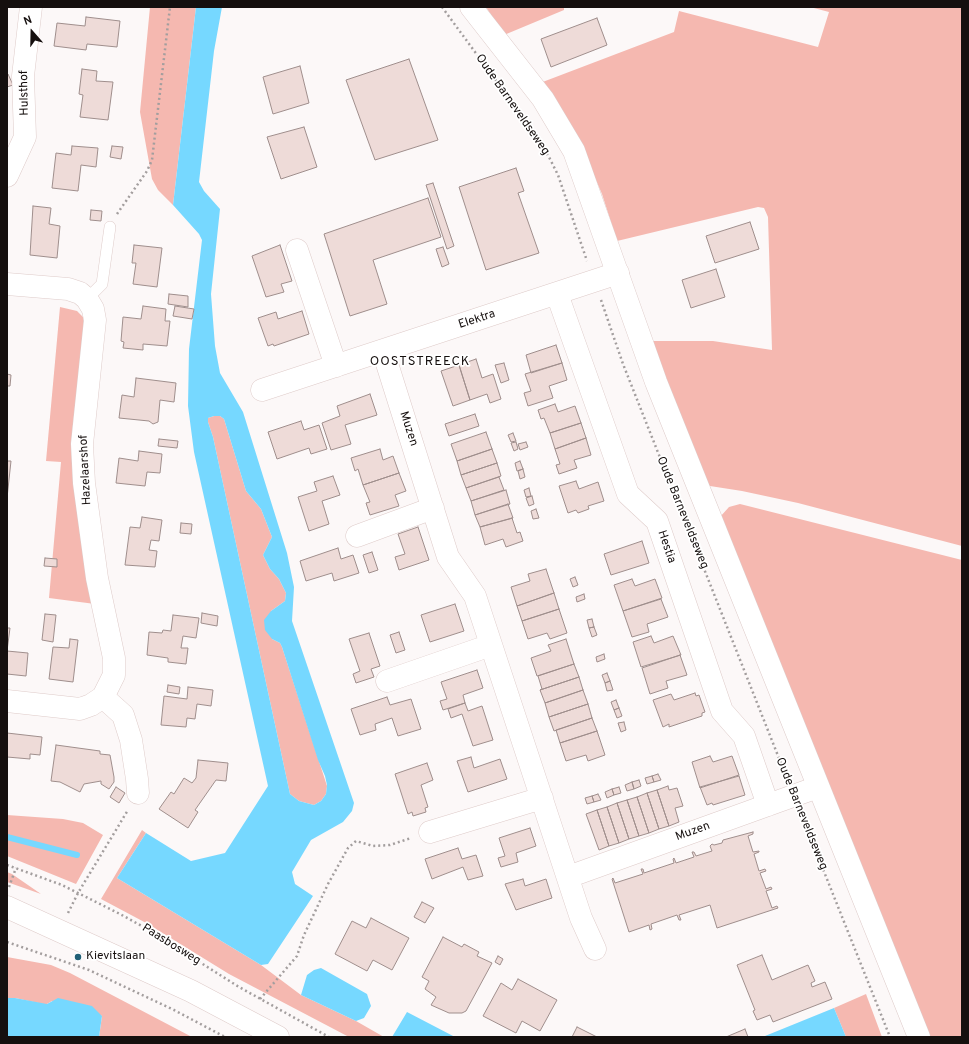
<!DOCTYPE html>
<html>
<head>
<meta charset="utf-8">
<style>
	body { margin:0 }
	#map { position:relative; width:969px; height:1044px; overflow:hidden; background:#fcf8f8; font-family:Overpass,sans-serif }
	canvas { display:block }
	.frame { position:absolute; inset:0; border:8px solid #150f0e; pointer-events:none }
	.north { position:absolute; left:12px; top:12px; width:40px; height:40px; -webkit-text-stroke:3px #fff; paint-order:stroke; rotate:340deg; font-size:11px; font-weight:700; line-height:16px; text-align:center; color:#150f0e }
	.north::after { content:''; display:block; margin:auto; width:14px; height:18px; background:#150f0e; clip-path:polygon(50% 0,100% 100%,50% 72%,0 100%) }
</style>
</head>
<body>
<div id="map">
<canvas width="969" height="1044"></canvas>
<div class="frame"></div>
<div class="north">N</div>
</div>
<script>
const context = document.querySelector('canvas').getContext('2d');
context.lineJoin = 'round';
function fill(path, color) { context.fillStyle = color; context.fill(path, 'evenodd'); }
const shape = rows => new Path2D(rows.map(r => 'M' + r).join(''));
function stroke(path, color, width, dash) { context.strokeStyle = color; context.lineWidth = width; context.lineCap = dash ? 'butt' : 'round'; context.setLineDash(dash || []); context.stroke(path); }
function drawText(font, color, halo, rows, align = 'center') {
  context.font = font + ' Overpass,sans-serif'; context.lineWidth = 3.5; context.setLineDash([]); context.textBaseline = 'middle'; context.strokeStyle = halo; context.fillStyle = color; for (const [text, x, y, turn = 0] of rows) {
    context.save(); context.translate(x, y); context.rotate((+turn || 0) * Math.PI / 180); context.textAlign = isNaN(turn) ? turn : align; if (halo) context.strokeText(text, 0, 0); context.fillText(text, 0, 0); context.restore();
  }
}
const green = shape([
	[150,7,196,7,173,205,158,190,152,179,140,112],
	[486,7,564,7,564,10,504,35],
	[810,7,962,7,962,546,798,503,742,491,710,486,703,483,652,341,713,341,772,350,768,217,764,208,758,207,617,241,602,194,588,162,540,83,674,32,679,11,818,47,829,12],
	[60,307,77,311,83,317,85,326,73,424,72,442,95,604,49,598,61,462,46,461],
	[214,416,220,416,224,419,246,491,261,509,272,537,263,555,270,569,279,579,286,593,285,601,271,611,272,639,280,643,282,647,327,786,326,794,321,801,314,805,299,801,290,794,213,437,208,422,208,418],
	[740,504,962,560,962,1037,930,1037,921,1020,720,517,729,507],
	[7,815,63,819,83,823,103,835,76,884,7,856],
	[142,830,146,833,117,878,261,965,301,995,356,1021,384,1037,349,1037,229,974,148,924,101,899],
	[7,872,12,874,41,894,7,882],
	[7,957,51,965,70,973,192,1037,99,1037,102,1016,52,1001,47,1004,43,1004,15,998,7,998],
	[866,994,882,1037,846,1037,834,1008]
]);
const water = shape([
	[196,7,222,7,214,51,199,182,204,191,220,209,211,294,215,346,220,373,243,412,287,553,294,587,292,621,354,803,352,811,343,822,311,840,292,872,295,884,313,896,268,964,261,965,117,878,146,833,191,861,225,853,268,786,194,452,188,406,189,349,202,240,199,234,173,205],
	[214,416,220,416,224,419,246,491,261,509,272,537,263,555,270,569,279,579,286,593,285,601,271,611,264,620,265,630,272,639,280,643,282,647,318,760,325,776,327,785,326,794,321,801,314,805,299,801,290,794,213,437,208,422,208,418],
	[321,968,367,994,371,1006,364,1018,356,1021,301,995,307,975,314,970],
	[7,998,15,998,47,1004,58,998,92,1006,102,1016,99,1037,7,1037],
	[834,1008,846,1037,765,1037,765,1036],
	[407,1012,455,1037,392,1037]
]);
const stream = shape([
	[7,837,77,855]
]);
const building = shape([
	[86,17,120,21,117,47,87,44,86,50,54,46,57,23,85,26,86,17],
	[597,18,607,45,551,67,541,39,597,18],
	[409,59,438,140,375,160,346,80,409,59],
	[300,66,309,103,273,114,263,77,300,66],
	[82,69,97,71,96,81,113,82,108,120,80,117,83,95,79,94,82,69],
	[7,74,8,74,13,85,7,87,7,74],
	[304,127,317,167,281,179,267,137,304,127],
	[72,146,98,148,96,167,81,165,78,191,52,188,56,153,71,155,72,146],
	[112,146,123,147,121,159,110,157,112,146],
	[516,168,524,191,518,193,539,253,486,270,459,187,516,168],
	[433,183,454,246,447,249,426,185,433,183],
	[428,198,441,237,373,260,387,304,350,316,324,234,428,198],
	[33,206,51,208,49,224,60,226,57,258,30,255,33,206],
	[91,210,102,211,101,221,90,220,91,210],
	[750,222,759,249,715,263,706,236,750,222],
	[134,245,162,248,157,287,133,284,136,263,132,263,134,245],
	[280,245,292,281,281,284,284,292,266,297,252,256,280,245],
	[443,247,449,264,442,267,436,249,443,247],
	[716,269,725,297,691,308,682,280,716,269],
	[169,294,188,296,188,307,168,304,169,294],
	[143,306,166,309,165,321,170,321,167,346,143,344,143,350,123,348,124,342,121,341,123,317,141,319,143,306],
	[175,306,194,309,192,319,173,316,175,306],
	[302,311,309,334,274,346,273,344,268,346,258,318,276,312,278,319,302,311],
	[556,345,562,363,531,373,526,355,556,345],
	[476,359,482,378,493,374,501,399,490,403,487,394,470,400,459,365,476,359],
	[504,363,509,380,501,383,495,365,504,363],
	[562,363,567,380,549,386,553,398,528,406,524,393,531,391,525,374,562,363],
	[459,365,470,400,453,406,441,371,459,365],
	[7,374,11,375,10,386,7,386,7,374],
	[136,378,176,383,174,402,160,400,158,422,153,424,149,421,119,418,122,395,134,397,136,378],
	[370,394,377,415,345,425,351,444,331,450,322,423,340,416,337,406,370,394],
	[555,404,558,412,575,406,581,423,550,433,544,418,541,419,538,410,555,404],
	[475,414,479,426,449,436,445,424,475,414],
	[301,421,304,430,319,425,327,449,311,454,309,448,277,459,268,432,301,421],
	[581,423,586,438,555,449,550,433,581,423],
	[486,432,492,449,457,461,451,444,486,432],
	[513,433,516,441,511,442,508,435,513,433],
	[586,438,591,455,574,460,577,468,559,474,556,465,560,464,555,449,586,438],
	[159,439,178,441,177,448,158,446,159,439],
	[516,442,518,449,514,451,511,443,516,442],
	[526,442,528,447,520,450,518,444,526,442],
	[380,449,383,460,393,456,399,473,363,485,358,469,355,471,351,458,380,449],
	[492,449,497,463,461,475,457,461,492,449],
	[139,451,162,454,160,473,147,472,145,486,116,483,119,458,138,461,139,451],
	[7,461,11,461,7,498,7,461],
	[520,461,523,469,517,471,515,463,520,461],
	[497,463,501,476,466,488,461,475,497,463],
	[523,469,525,477,520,479,518,471,523,469],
	[399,473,406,491,395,495,399,506,370,515,366,503,370,502,363,485,399,473],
	[333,476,340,495,322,501,329,524,309,531,298,497,317,491,314,482,333,476],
	[499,477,504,490,471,501,466,488,499,477],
	[576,481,579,489,598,482,604,501,588,506,589,509,578,513,576,510,568,513,559,486,576,481],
	[529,488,531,496,526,497,524,490,529,488],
	[506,490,510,504,475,515,471,501,506,490],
	[532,496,534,504,529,506,526,498,532,496],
	[508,504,513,518,480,527,475,515,508,504],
	[536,509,539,518,533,519,531,511,536,509],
	[142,517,162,520,159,541,151,540,149,550,157,551,155,567,125,565,130,527,140,528,142,517],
	[512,518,517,533,520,532,523,541,506,547,503,539,485,545,480,527,512,518],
	[181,523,192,524,191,534,180,533,181,523],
	[418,527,429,560,399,570,395,557,405,554,398,534,418,527],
	[642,541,649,563,611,575,604,554,642,541],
	[338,548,341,559,353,555,359,573,334,581,332,573,306,581,300,561,338,548],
	[372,552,378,570,369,573,363,555,372,552],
	[45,558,57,559,57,567,44,566,45,558],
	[546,569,554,593,517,606,511,587,530,581,528,574,546,569],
	[575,577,578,585,573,587,570,579,575,577],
	[632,579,635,586,655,579,662,598,623,611,614,585,632,579],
	[554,593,559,609,522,621,517,606,554,593],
	[584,594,585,599,577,602,576,597,584,594],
	[661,599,668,617,647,624,649,632,632,637,623,611,661,599],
	[455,604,464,631,430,642,421,615,455,604],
	[559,609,567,633,550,639,547,633,528,639,522,621,559,609],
	[202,613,218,616,217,626,201,623,202,613],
	[45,614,56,615,53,642,42,640,45,614],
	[173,615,199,618,196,638,183,636,181,648,188,648,186,664,168,662,168,658,147,655,149,632,162,633,163,630,171,631,173,615],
	[592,619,594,627,589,628,587,620,592,619],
	[594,627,597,635,592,637,589,628,594,627],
	[7,628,10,628,7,651,28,653,26,676,7,674,7,628],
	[399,632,405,650,396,653,390,635,399,632],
	[369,633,380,666,371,669,374,677,356,683,353,674,360,671,349,639,369,633],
	[651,636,654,643,673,636,681,655,641,667,633,642,651,636],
	[70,639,78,640,73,682,49,679,53,647,69,648,70,639],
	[566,639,574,664,537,676,531,658,551,651,548,645,566,639],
	[604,654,605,659,597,662,596,657,604,654],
	[680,655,687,675,666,681,668,688,650,694,642,668,680,655],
	[574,664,579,677,540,690,542,689,538,676,574,664],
	[477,670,483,688,463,695,465,703,443,710,440,701,447,699,441,682,477,670],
	[607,673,610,681,605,683,602,675,607,673],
	[579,677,583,690,545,703,540,690,579,677],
	[610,681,613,690,607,691,605,683,610,681],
	[168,685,180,687,179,694,167,692,168,685],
	[188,687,213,690,211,706,197,704,195,719,187,718,186,727,161,725,164,696,187,699,188,687],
	[583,690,588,704,549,717,545,703,583,690],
	[695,693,696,696,699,695,705,712,702,713,702,716,669,727,669,724,663,727,653,700,671,694,674,700,695,693],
	[387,697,390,705,411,699,421,729,398,736,392,718,375,724,376,730,360,735,351,709,387,697],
	[616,700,619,708,614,710,611,702,616,700],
	[465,703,468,711,482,706,493,740,473,746,462,714,451,718,448,709,465,703],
	[588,704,592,718,554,731,549,717,588,704],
	[619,708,622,716,617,718,614,710,619,708],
	[592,718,597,731,560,743,556,730,592,718],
	[624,722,626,730,621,732,618,723,624,722],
	[597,731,605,755,588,761,586,755,566,761,560,743,597,731],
	[7,733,42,737,40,755,30,754,30,759,7,757,7,733],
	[56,745,100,751,100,754,110,755,114,777,114,782,109,789,101,784,101,781,84,784,80,792,60,782,51,781,56,745],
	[710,756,713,762,732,756,739,775,700,788,692,762,710,756],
	[471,757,474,768,500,759,507,779,468,792,457,761,471,757],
	[198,760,228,763,226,781,216,780,195,810,198,812,188,828,159,809,171,792,174,794,184,778,192,783,196,778,198,760],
	[427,763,433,780,421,785,428,807,425,808,426,812,413,816,412,812,408,814,395,774,427,763],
	[658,774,661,780,654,782,652,776,658,774],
	[652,776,654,782,647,784,645,778,652,776],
	[739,776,745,795,713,805,712,803,707,805,700,787,739,776],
	[639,780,641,786,634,789,632,782,639,780],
	[632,782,634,789,627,791,625,785,632,782],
	[668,786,669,790,677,788,683,806,675,808,679,822,669,826,657,790,668,786],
	[116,787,125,793,119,803,110,797,116,787],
	[619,787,621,793,614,795,612,789,619,787],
	[612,789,614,795,607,798,605,792,612,789],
	[657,790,669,826,659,829,647,793,657,790],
	[647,793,659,829,649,833,637,797,647,793],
	[598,794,601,800,594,802,592,796,598,794],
	[592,796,594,802,587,804,585,798,592,796],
	[637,797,649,833,639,836,627,800,637,797],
	[627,800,639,836,629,839,617,803,627,800],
	[617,803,629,839,619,843,607,807,617,803],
	[607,807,619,843,609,846,597,810,607,807],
	[597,810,609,846,599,850,586,814,597,810],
	[530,828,536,846,516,853,518,862,501,867,498,858,505,856,499,838,530,828],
	[753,832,753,834,748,836,753,852,759,851,759,852,754,854,759,871,765,869,766,871,760,873,766,889,771,887,772,889,766,891,772,908,777,906,778,908,717,928,710,905,679,915,681,920,679,920,677,915,651,924,652,929,650,930,649,925,629,932,612,879,613,878,615,883,643,874,641,869,643,869,644,873,674,863,673,859,674,858,676,863,694,857,692,852,694,852,696,856,712,851,710,846,712,844,714,845,722,843,723,840,753,832],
	[458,848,462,859,476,855,483,876,468,880,463,867,432,879,425,859,458,848],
	[523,879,525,886,546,879,552,898,516,910,505,884,523,879],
	[422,902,434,908,425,923,414,917,422,902],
	[371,918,409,938,392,970,373,960,367,971,335,954,352,921,366,928,371,918],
	[443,937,462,947,464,944,479,952,477,956,492,963,466,1011,462,1013,449,1013,431,1005,436,997,425,989,429,981,422,977,443,937],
	[762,955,772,980,808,965,815,981,811,983,812,987,825,982,832,999,773,1022,770,1015,757,1020,753,1011,755,1010,737,965,762,955],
	[498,956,503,959,500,965,495,962,498,956],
	[518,979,557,1000,540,1031,522,1021,516,1033,483,1016,501,983,512,990,518,979],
	[577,1027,597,1037,572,1037,577,1027],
	[745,1029,748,1037,726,1037,745,1029]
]);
const path = shape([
	[442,7,533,131,549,157,558,175,587,261],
	[117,214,147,171,152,160,170,7],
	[601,300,623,364,786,776],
	[801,814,890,1037],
	[7,865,62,885,120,914,149,930,239,987,329,1037],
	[9,887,16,868],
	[68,913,78,893,128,810],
	[7,942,89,970,174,1010,225,1037],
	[260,999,297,956,304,935,328,884,348,848,356,841,373,846,390,845,411,838]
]);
const service = shape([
	[87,299,102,284,110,227]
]);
const minor = shape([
	[7,176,25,137,23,76,31,7],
	[297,250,336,366],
	[7,284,68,289,80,293,87,299,93,309,95,320,82,444,84,483,97,578,114,658,114,675,103,697,91,705,80,709,7,701],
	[557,294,628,494,657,521,722,711,744,736,768,805],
	[383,351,448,557,475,596,581,918,595,949],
	[262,390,618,273],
	[357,536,433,508],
	[387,681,491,645],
	[103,697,123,715,131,740,137,779,138,793],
	[430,832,542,798],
	[568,877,818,787]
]);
const tertiary = shape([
	[471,7,543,99,574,151,656,382,919,1037],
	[7,907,191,991,278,1037]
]);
const markers = [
	[78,957,4,"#215f76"]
];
const streetNames = [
	["Hulsthof",25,93,-91],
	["Oude Barneveldseweg",512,105,55],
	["Elektra",477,320,-18],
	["Muzen",408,429,72],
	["Hazelaarshof",86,470,-93],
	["Oude Barneveldseweg",682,513,68],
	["Hestia",666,547,71],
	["Oude Barneveldseweg",801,814,68],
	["Muzen",693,832,-20],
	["Paasbosweg",171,945,32]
];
const poiNames = [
	["Kievitslaan",86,957]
];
const neighbourhoodNames = [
	["OOSTSTREECK",420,362]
];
fill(green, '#f5b8b0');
fill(water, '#76d8ff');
stroke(stream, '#76d8ff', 6);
fill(building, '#eedbd8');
stroke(building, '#9f8e8c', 1);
stroke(service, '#decbc9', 12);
stroke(minor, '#decbc9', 23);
stroke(tertiary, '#decbc9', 23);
stroke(path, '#a39e9e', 2.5, [2, 3]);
stroke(service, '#fff', 11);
stroke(minor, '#fff', 22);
stroke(tertiary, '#fff', 22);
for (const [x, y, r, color] of markers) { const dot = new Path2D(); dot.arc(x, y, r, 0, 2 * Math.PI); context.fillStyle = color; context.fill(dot); stroke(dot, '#fff', 1.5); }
drawText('12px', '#150f0e', '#fff', streetNames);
drawText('12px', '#150f0e', '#fff', poiNames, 'left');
context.letterSpacing = '1px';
drawText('13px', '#150f0e', '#fff', neighbourhoodNames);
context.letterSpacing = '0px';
</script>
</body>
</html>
